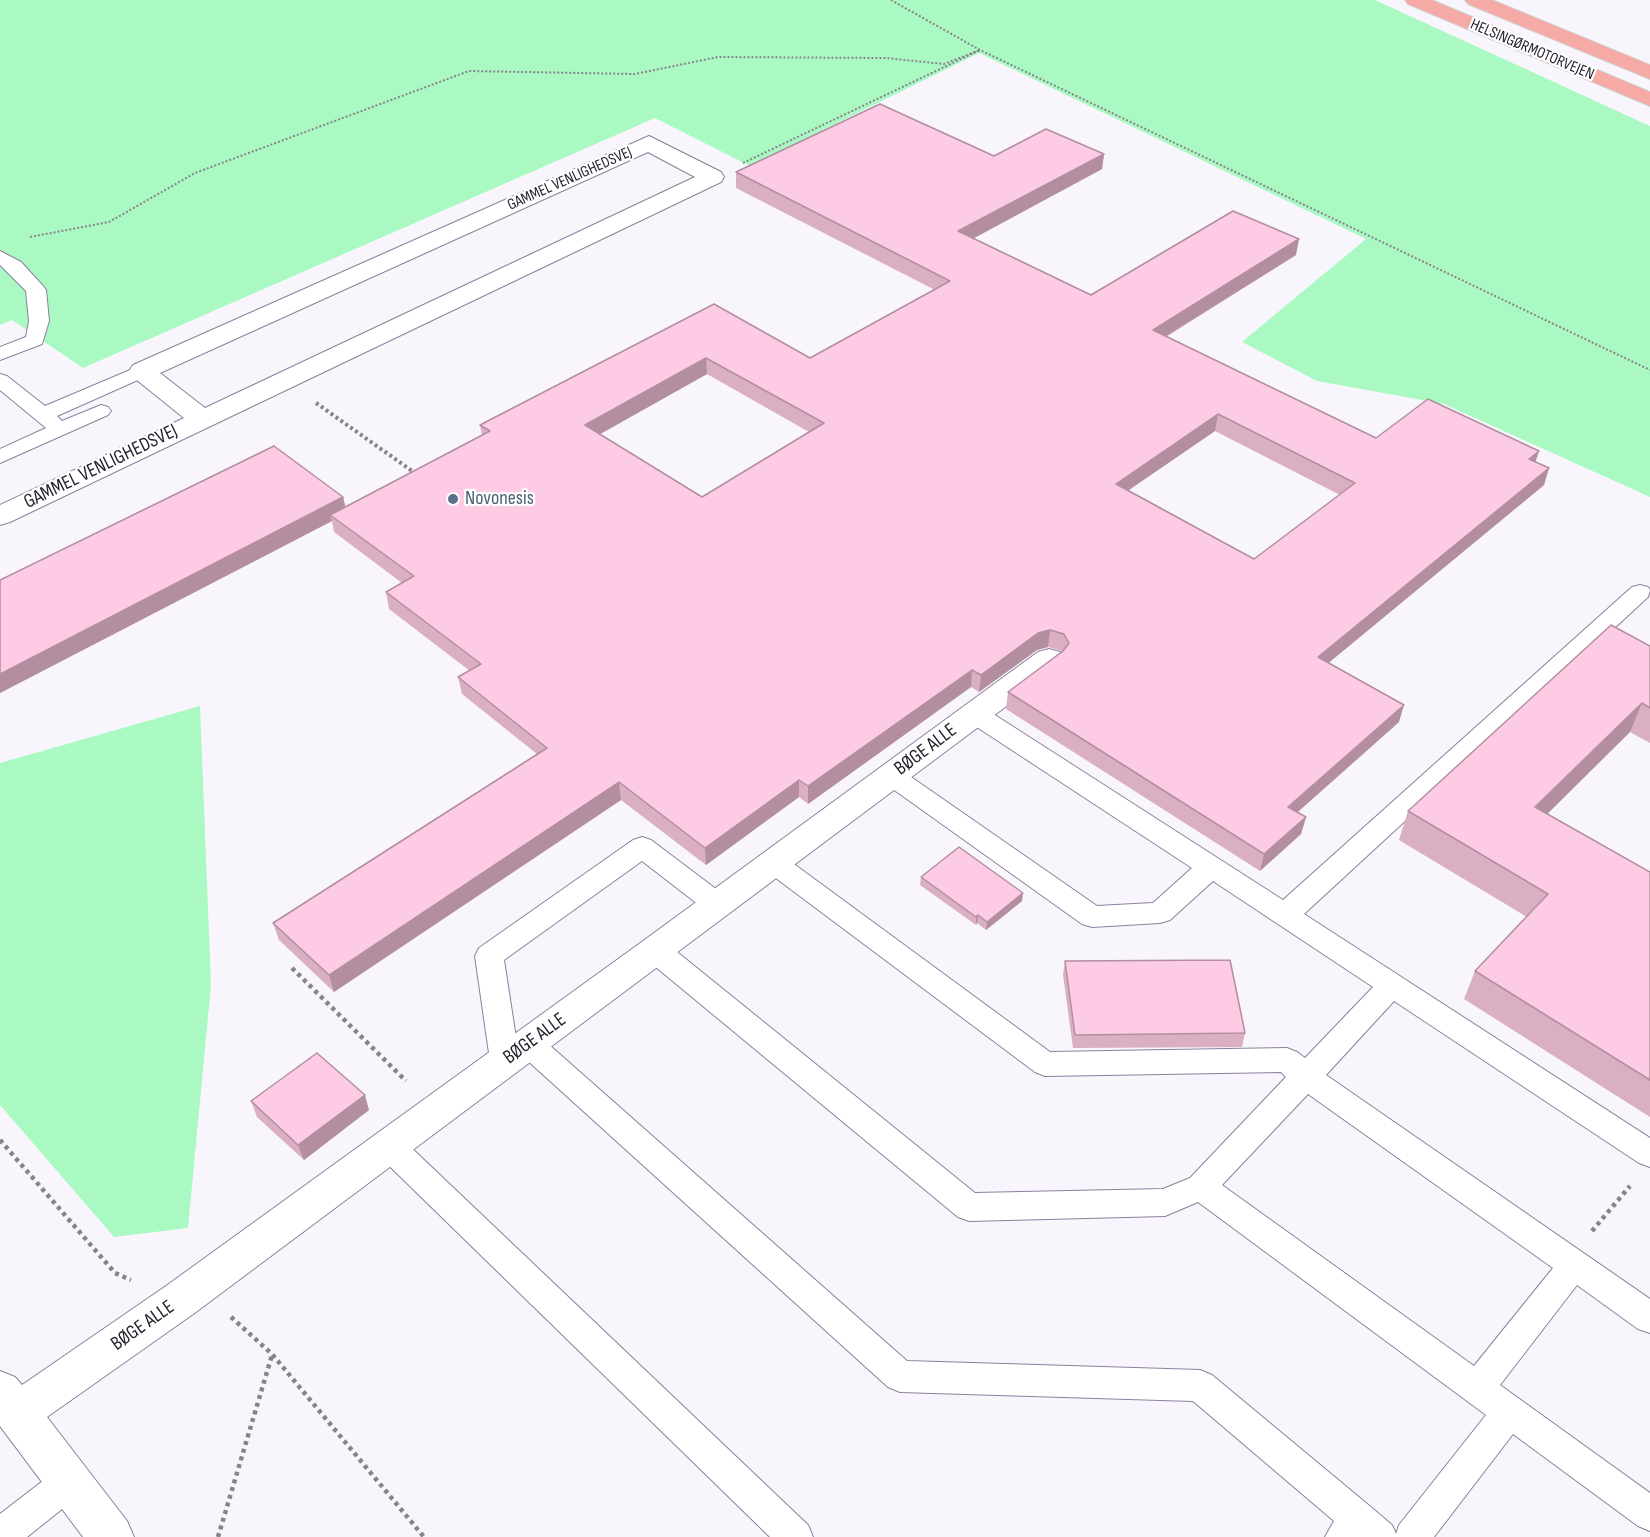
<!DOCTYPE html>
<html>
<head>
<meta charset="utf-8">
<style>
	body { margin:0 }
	canvas { display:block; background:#f8f6fc }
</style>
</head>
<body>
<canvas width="1650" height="1537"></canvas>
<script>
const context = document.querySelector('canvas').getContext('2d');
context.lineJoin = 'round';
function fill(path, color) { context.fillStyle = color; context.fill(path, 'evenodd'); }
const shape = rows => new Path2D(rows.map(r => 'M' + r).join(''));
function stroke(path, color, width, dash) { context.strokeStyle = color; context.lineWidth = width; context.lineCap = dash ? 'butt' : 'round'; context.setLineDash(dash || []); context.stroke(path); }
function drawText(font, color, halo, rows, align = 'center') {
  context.font = font + ' "Sofia Sans Condensed",sans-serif'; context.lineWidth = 4.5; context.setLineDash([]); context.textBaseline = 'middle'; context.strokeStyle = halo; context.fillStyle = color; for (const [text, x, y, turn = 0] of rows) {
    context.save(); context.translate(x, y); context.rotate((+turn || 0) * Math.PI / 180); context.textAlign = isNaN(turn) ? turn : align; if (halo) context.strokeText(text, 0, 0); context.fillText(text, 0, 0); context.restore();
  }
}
const green = shape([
	[0,0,1375,0,1650,126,1650,497,1444,404,1317,381,1242,342,1366,239,979,53,750,166,655,118,83,368,12,320,0,325],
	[200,706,211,985,188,1228,114,1237,0,1105,0,763]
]);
const pathFar2 = shape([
	[891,0,980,50,1650,370],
	[30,237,109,222,195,173,469,71,635,74,718,57,886,58,944,64,980,50,743,163]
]);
const pathFar1 = shape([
	[316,403,415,473]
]);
const path = shape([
	[292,968,406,1081],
	[0,1140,115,1273,131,1280],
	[1592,1231,1630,1186],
	[231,1317,272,1354,424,1537],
	[218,1537,272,1355]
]);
const lane = shape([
	[0,251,21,262,43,286,46,290,49,321,42,344,0,360,0,347,26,337,29,321,26,291,0,265,0,251],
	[142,365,149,367,152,371,149,375,57,416,62,421,101,405,108,407,111,411,108,415,0,463,0,449,46,428,0,390,0,374,7,376,45,406,142,365],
	[1640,585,1648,587,1650,590,1648,597,1304,914,1650,1138,1650,1167,1639,1163,1394,1001,1326,1075,1650,1299,1650,1333,1638,1329,1577,1285,1500,1385,1650,1493,1650,1531,1638,1526,1513,1434,1434,1537,1325,1537,1334,1521,1193,1401,900,1392,888,1387,518,1052,520,1060,515,1068,505,1072,495,1068,490,1060,475,956,479,948,633,840,642,837,651,840,728,898,732,905,728,912,718,915,708,912,642,861,504,960,516,1038,518,1035,528,1031,538,1035,907,1361,1200,1370,1212,1375,1372,1508,1392,1525,1396,1534,1399,1525,1486,1415,1198,1202,1165,1216,969,1221,958,1217,646,959,642,951,646,943,656,940,666,943,975,1193,1163,1189,1190,1178,1286,1077,1281,1072,1045,1076,1035,1072,765,870,761,863,765,856,774,853,783,856,1050,1052,1287,1048,1297,1052,1305,1058,1373,987,1213,881,1170,920,1160,923,1092,927,1082,924,883,782,879,776,883,770,892,767,901,770,1097,906,1153,903,1192,868,966,720,963,714,966,708,975,705,984,708,1283,900,1632,587,1640,585],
	[1308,1094,1553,1268,1474,1366,1222,1185,1308,1094],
	[389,1133,400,1137,808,1525,813,1537,770,1537,378,1155,374,1146,378,1137,389,1133],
	[69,1465,81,1470,86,1482,81,1494,27,1537,0,1537,0,1514,57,1470,69,1465]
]);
const street = shape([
	[649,136,721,172,724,177,721,182,10,522,0,525,0,505,184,418,133,377,129,371,133,365,649,136],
	[648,152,695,177,205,408,160,373,648,152],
	[1049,649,1060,652,1065,659,1060,666,196,1312,47,1417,127,1521,134,1537,83,1537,0,1426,0,1371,15,1377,22,1385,166,1286,643,941,1038,652,1049,649]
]);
const highway = shape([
	[1405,0,1432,0,1650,92,1650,106,1408,4,1405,0],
	[1465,0,1492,0,1650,65,1650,79,1468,4,1465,0]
]);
const wall = shape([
	[1104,154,1102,169,973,239,1091,295,1296,255,1166,337,1376,438,1536,462,1549,468,1544,485,1328,663,1399,722,1298,812,1306,817,1301,834,1260,871,1006,709,1008,692,1062,651,1048,647,1037,650,979,692,971,687,808,804,799,797,706,865,621,800,334,992,279,940,273,923,537,754,462,694,458,677,470,671,389,609,386,592,402,583,334,532,332,521,0,693,0,580,343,497,345,507,482,435,480,425,714,304,810,358,935,290,736,188,736,172,994,156],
	[707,374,809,432,702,497,600,434],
	[1215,431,1340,495,1254,559,1129,490],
	[1650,646,1650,743,1630,732,1547,814,1650,872,1650,1117,1464,999,1475,971,1527,917,1399,840,1408,811],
	[921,877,1022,901,986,930,977,923,976,925,920,885],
	[1065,961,1245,1033,1242,1047,1073,1048,1063,975],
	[251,1101,369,1110,304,1160,257,1117]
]);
const shadedWall = shape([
	[1104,154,1102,169,957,247,958,231],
	[1299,239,1296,255,1150,346,1153,330],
	[706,358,707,374,586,442,585,425],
	[1218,414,1215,431,1114,500,1116,484],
	[1539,451,1534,467,1529,459],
	[1549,468,1544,485,1314,675,1318,657],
	[343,497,347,513,330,515,332,521,0,693,0,674],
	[1050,630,1048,647,1037,650,979,692,981,675,1038,633],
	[972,670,971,687,808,804,808,786],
	[1642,703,1630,732,1525,836,1535,807],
	[1404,705,1399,722,1284,824,1288,807],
	[799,780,799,797,706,865,705,848],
	[619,782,621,800,334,992,329,975],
	[1306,817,1301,834,1260,871,1264,854],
	[1023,893,1022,901,986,930,987,922],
	[978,915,977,923,976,925,976,917],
	[365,1095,369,1110,304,1160,298,1145]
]);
const building = shape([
	[880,104,994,156,1046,129,1104,154,958,231,1091,295,1233,211,1299,239,1153,330,1376,438,1428,399,1539,451,1529,459,1549,468,1318,657,1404,705,1288,807,1306,817,1264,854,1008,692,1063,651,1069,643,1064,634,1050,630,1038,633,981,675,972,670,808,786,799,780,705,848,619,782,329,975,273,923,547,748,458,677,481,664,386,592,414,576,330,515,490,431,480,425,714,304,810,358,950,281,736,172,880,104],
	[706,358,824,423,702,497,585,425,706,358],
	[1218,414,1355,483,1254,559,1116,484,1218,414],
	[274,446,343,497,0,674,0,580,274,446],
	[1611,625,1650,646,1650,708,1642,703,1535,807,1650,872,1650,1080,1475,971,1548,894,1408,811,1611,625],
	[959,847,1023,893,987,922,978,915,976,917,921,877,959,847],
	[1230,960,1245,1033,1075,1035,1065,961,1230,960],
	[317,1053,365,1095,298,1145,251,1101,317,1053]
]);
const markers = [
	[453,499,6,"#5c6f8a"]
];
const farStreetnames = [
	["HELSINGØRMOTORVEJEN",1532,50,23],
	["GAMMEL VENLIGHEDSVEJ",570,179,-24]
];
const streetNames = [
	["GAMMEL VENLIGHEDSVEJ",101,467,-26],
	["BØGE ALLE",926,750,-37],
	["BØGE ALLE",535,1039,-36],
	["BØGE ALLE",143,1326,-35]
];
const serviceNames = [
	["Novonesis",465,499]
];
fill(green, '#abf9c2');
stroke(lane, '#8c809d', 2);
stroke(street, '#8c809d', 2);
stroke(highway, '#d3d2d4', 2);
stroke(pathFar2, '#86838c', 2, [2, 2]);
stroke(pathFar1, '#86838c', 4, [3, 3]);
stroke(path, '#86838c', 4.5, [4, 4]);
fill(lane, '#fff');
fill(street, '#fff');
fill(highway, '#f6aaa5');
fill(wall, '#daafc4');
fill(shadedWall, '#b28ea0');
fill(building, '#fecbe4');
stroke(building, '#b28ea0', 1.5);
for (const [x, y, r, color] of markers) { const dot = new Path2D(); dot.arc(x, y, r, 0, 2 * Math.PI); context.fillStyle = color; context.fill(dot); stroke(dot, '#fff', 2); }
drawText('16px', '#231e2a', '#fff', farStreetnames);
drawText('20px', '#231e2a', '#fff', streetNames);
drawText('20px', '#4e5e75', '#fff', serviceNames, 'left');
</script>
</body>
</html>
